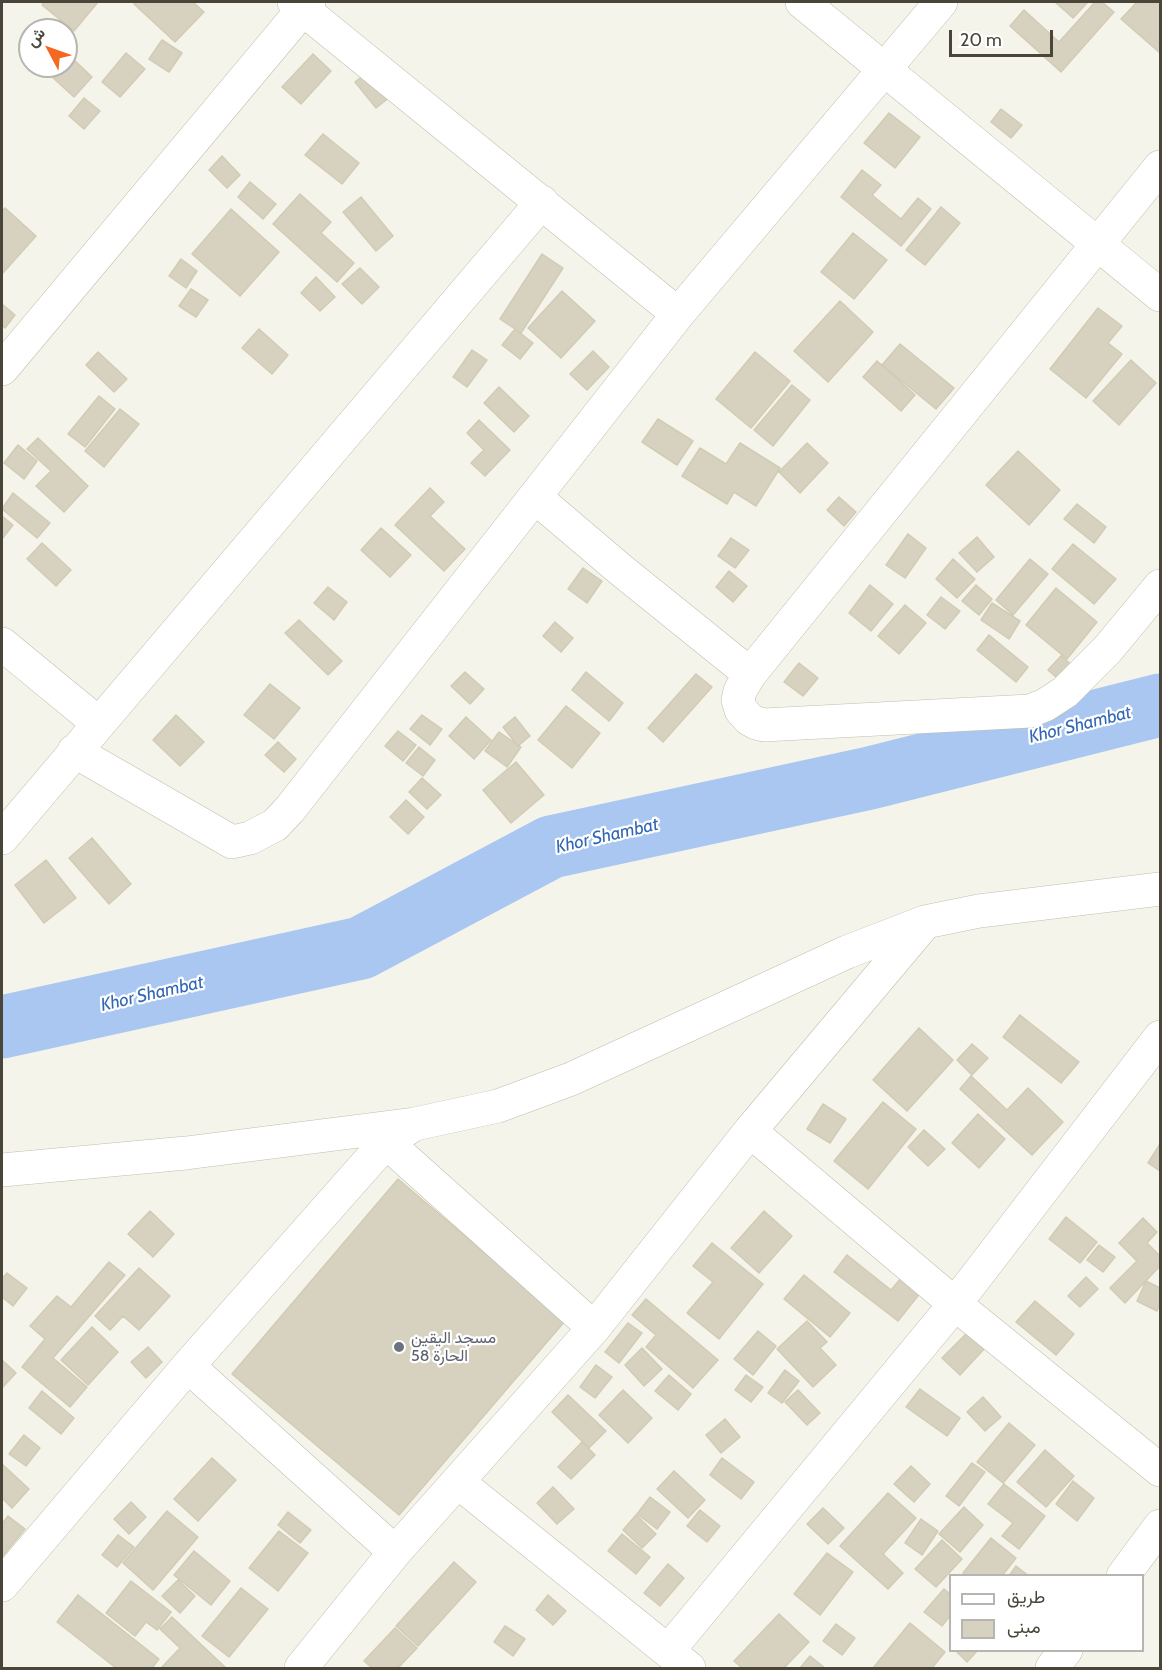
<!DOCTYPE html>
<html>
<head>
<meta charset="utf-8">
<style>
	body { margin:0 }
	#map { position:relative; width:1162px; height:1670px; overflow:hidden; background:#f5f4eb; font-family:Cabin,Vazirmatn,sans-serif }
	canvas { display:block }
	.frame { position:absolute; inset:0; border:3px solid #494639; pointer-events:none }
	.legend { position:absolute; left:949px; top:1574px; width:195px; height:78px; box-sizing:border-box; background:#fff; border:2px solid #b6b5b0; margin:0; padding:8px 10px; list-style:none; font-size:18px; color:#494639 }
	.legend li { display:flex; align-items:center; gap:12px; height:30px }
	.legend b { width:30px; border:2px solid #b6b5b0 }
	.north { position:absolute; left:18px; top:18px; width:60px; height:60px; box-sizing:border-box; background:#fff; border:2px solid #b6b5b0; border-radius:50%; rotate:311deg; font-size:16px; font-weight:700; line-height:24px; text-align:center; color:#494639 }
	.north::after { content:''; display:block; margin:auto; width:21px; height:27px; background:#f66721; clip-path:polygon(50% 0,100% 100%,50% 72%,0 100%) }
	.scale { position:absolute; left:949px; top:30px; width:104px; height:27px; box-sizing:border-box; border:3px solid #494639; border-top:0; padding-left:8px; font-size:18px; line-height:21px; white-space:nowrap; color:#494639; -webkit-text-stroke:4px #fff; paint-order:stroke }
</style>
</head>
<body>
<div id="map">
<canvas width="1162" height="1670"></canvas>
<div class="frame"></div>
<ul class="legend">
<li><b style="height:8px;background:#fff"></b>طريق</li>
<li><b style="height:16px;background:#d7d2c0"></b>مبنى</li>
</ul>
<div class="north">ش</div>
<div class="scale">20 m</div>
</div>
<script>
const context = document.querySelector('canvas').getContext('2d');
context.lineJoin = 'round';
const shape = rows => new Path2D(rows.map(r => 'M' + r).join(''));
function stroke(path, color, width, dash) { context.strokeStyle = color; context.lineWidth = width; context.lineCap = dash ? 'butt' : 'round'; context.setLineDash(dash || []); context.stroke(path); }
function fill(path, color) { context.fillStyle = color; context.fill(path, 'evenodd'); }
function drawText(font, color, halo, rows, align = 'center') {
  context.font = font + ' Cabin,Vazirmatn,sans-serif'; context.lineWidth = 4.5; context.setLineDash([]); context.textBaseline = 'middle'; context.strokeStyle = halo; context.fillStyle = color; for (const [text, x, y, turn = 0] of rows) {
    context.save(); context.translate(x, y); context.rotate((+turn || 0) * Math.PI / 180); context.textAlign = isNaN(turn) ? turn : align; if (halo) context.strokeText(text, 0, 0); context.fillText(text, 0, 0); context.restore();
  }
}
const river = shape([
	[2,1027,361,948,551,847,870,778,1160,705]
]);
const building = shape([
	[44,2,98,2,74,31,42,5,44,2],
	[136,2,193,2,204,12,175,42,134,4,136,2],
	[1055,2,1088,2,1073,18,1055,2],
	[1095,2,1102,2,1114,12,1061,72,1010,26,1024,10,1059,42,1095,2],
	[1137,2,1160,2,1160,53,1121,19,1137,2],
	[162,40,182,53,169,72,149,59,162,40],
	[126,53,145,69,120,97,102,82,126,53],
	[313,54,331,71,301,104,282,87,313,54],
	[70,56,92,77,74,97,51,76,60,66,66,66,66,60,70,56],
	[369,71,390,97,376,108,355,82,369,71],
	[84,98,100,111,84,129,69,116,84,98],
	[1001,109,1022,125,1011,138,991,122,1001,109],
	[889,113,920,137,895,168,864,143,889,113],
	[323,134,359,163,342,184,305,155,323,134],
	[222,156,240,175,227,188,209,170,222,156],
	[862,170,881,185,872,195,901,219,918,198,931,209,901,246,841,197,862,170],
	[250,182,276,204,263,219,238,197,250,182],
	[300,194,331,222,321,233,354,263,337,282,273,224,300,194],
	[361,197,393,236,376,251,343,212,361,197],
	[941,207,960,223,925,265,906,250,941,207],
	[5,208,36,236,2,274,2,211,5,208],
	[231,209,279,252,240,296,192,254,231,209],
	[853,233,887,260,854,299,821,272,853,233],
	[542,254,563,268,521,333,500,319,542,254],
	[181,259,197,271,186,288,169,276,181,259],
	[360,268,379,287,362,304,342,284,360,268],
	[316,277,335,297,320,311,301,293,316,277],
	[191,289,208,300,196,317,179,306,191,289],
	[562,291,595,321,561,358,528,328,562,291],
	[840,301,873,332,828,382,794,351,840,301],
	[2,304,15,315,5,328,2,325,2,304],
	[1098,308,1122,326,1108,343,1122,354,1086,398,1050,369,1098,308],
	[259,329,288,355,272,374,242,348,259,329],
	[515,329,533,343,520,359,502,345,515,329],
	[900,344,954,388,936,409,882,365,900,344],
	[472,350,487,360,467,387,453,377,472,350],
	[593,351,609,367,587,390,570,374,593,351],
	[98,352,127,379,114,392,86,365,98,352],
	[755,352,790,381,751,428,716,399,755,352],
	[1131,360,1156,383,1119,425,1093,401,1131,360],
	[877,361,915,395,901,411,863,377,877,361],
	[792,385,810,400,773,446,754,430,792,385],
	[499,387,529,416,514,432,484,403,499,387],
	[99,396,115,409,85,447,68,434,99,396],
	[120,409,139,424,104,467,85,451,120,409],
	[658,419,693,441,677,465,642,442,658,419],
	[479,420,510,450,485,476,471,463,484,450,467,433,479,420],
	[38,438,88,486,64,512,36,486,51,471,27,449,38,438],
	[740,443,780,468,756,506,734,492,727,504,682,476,700,448,726,464,740,443],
	[807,443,828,463,800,493,779,472,807,443],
	[18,445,37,461,24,479,4,463,18,445],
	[1018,451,1060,490,1029,525,986,485,1018,451],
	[430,488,444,502,430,516,465,549,444,571,395,525,430,488],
	[13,493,50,523,37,538,2,509,13,493],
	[839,497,856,512,844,526,827,510,839,497],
	[1077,504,1106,527,1094,543,1064,519,1077,504],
	[2,516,13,525,2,539,2,516],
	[381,528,411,555,390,577,361,550,381,528],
	[908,534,926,548,905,578,886,565,908,534],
	[977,537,994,557,977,572,959,553,977,537],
	[731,538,749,550,735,568,718,556,731,538],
	[42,543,71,570,56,586,27,559,42,543],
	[1073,544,1116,579,1094,604,1052,569,1073,544],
	[953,559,975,579,957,598,936,579,953,559],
	[1030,559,1048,574,1013,615,996,600,1030,559],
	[583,568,602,581,587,603,568,589,583,568],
	[729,571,747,586,733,602,716,587,729,571],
	[870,585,893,604,871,631,849,613,870,585],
	[976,585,992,599,979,615,962,601,976,585],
	[328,587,347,602,334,620,314,603,328,587],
	[1056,588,1097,622,1067,659,1026,625,1056,588],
	[941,597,960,611,945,629,927,615,941,597],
	[992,603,1020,621,1009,639,981,620,992,603],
	[905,605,926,623,899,654,878,636,905,605],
	[299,620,342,661,328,675,285,633,299,620],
	[555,622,573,638,561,652,543,636,555,622],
	[989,635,1028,667,1016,682,977,650,989,635],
	[1061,656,1079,671,1066,686,1048,670,1061,656],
	[799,663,818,678,803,696,784,682,799,663],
	[465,672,484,689,470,704,451,686,465,672],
	[586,672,623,703,609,721,572,690,586,672],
	[696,674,712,687,663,742,648,728,696,674],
	[270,684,300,708,274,739,244,715,270,684],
	[566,706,600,733,572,768,538,740,566,706],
	[176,715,204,742,180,766,153,740,176,715],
	[422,715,442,729,430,745,410,729,422,715],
	[466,717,491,740,474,759,449,736,466,717],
	[515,717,530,736,518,746,503,727,515,717],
	[398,731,416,745,403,761,385,746,398,731],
	[499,732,521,747,507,767,485,751,499,732],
	[278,742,296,759,284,772,265,755,278,742],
	[419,747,435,760,423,776,406,763,419,747],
	[516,762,544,795,511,823,483,790,516,762],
	[422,778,441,795,427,809,409,792,422,778],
	[406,800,424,817,408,834,390,817,406,800],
	[92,838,131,884,109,904,69,858,92,838],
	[46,860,76,898,44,923,15,885,46,860],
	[1020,1015,1079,1062,1061,1083,1003,1037,1020,1015],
	[919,1028,953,1060,907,1111,873,1080,919,1028],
	[972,1044,988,1058,972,1075,957,1060,972,1044],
	[971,1076,1007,1110,1028,1088,1063,1122,1032,1155,960,1089,971,1076],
	[883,1102,916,1129,868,1189,834,1161,883,1102],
	[823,1104,846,1119,830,1143,807,1129,823,1104],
	[978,1114,1005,1139,979,1168,952,1143,978,1114],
	[924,1130,945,1149,928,1166,908,1147,924,1130],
	[1160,1144,1160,1171,1148,1163,1160,1144],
	[398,1179,565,1321,399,1515,232,1374,398,1179],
	[150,1211,174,1234,153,1257,128,1234,150,1211],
	[764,1211,792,1236,759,1273,731,1248,764,1211],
	[1066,1217,1097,1242,1080,1263,1049,1239,1066,1217],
	[1143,1218,1157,1232,1147,1243,1160,1256,1160,1266,1125,1303,1110,1288,1137,1261,1119,1243,1143,1218],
	[712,1243,763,1284,719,1339,687,1313,713,1282,693,1266,712,1243],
	[1099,1245,1115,1257,1103,1272,1087,1260,1099,1245],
	[847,1255,891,1290,902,1277,921,1292,898,1321,834,1272,847,1255],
	[109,1262,125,1275,53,1358,87,1387,70,1407,22,1367,45,1339,30,1326,57,1296,71,1307,109,1262],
	[139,1268,170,1296,139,1330,123,1316,110,1330,95,1316,139,1268],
	[7,1273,27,1288,13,1306,2,1297,2,1279,7,1273],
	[804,1275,850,1313,830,1337,784,1299,804,1275],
	[1086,1277,1098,1289,1080,1307,1068,1296,1086,1277],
	[1146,1281,1160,1288,1160,1303,1157,1311,1137,1301,1146,1281],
	[646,1299,718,1360,693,1388,646,1347,656,1335,632,1315,646,1299],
	[1035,1301,1074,1334,1056,1355,1016,1322,1035,1301],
	[807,1321,827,1342,820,1348,836,1365,813,1387,777,1349,807,1321],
	[628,1323,642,1333,619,1363,605,1352,628,1323],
	[92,1327,118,1352,88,1385,61,1360,92,1327],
	[758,1331,776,1346,753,1375,734,1359,758,1331],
	[968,1332,985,1348,960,1375,942,1358,968,1332],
	[148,1347,162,1362,146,1378,131,1362,148,1347],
	[642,1348,662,1369,644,1386,625,1365,642,1348],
	[2,1360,16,1373,2,1388,2,1360],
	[596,1365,612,1377,595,1398,580,1387,596,1365],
	[785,1370,799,1381,782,1403,768,1393,785,1370],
	[669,1375,691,1394,678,1410,655,1391,669,1375],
	[746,1375,763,1387,751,1402,735,1390,746,1375],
	[920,1389,960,1418,947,1436,906,1407,920,1389],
	[623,1390,652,1418,628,1443,599,1415,623,1390],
	[798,1390,820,1413,807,1425,785,1402,798,1390],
	[42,1391,74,1418,61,1434,29,1408,42,1391],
	[568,1395,606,1431,589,1448,552,1412,568,1395],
	[983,1397,1001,1417,985,1431,967,1412,983,1397],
	[725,1419,740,1437,721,1453,706,1435,725,1419],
	[1009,1423,1035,1445,1003,1483,977,1462,1009,1423],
	[24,1435,40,1448,26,1466,9,1454,24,1435],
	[582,1442,595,1455,571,1479,558,1467,582,1442],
	[1045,1450,1074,1476,1046,1507,1017,1482,1045,1450],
	[212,1458,236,1480,198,1521,174,1499,212,1458],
	[722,1458,754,1482,741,1499,710,1475,722,1458],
	[972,1463,985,1472,959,1506,946,1496,972,1463],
	[2,1464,29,1489,12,1508,2,1498,2,1464],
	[911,1466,930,1484,914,1502,894,1484,911,1466],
	[674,1471,705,1500,688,1518,657,1489,674,1471],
	[1073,1481,1094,1498,1077,1521,1056,1504,1073,1481],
	[1004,1484,1045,1516,1019,1549,1002,1536,1013,1523,988,1504,1004,1484],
	[553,1487,574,1509,557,1524,537,1503,553,1487],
	[888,1493,916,1518,883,1554,903,1573,888,1589,840,1546,888,1493],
	[650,1497,670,1512,657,1529,637,1514,650,1497],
	[131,1502,146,1517,129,1534,114,1519,131,1502],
	[964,1507,983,1525,960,1552,939,1534,964,1507],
	[823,1508,844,1528,828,1544,807,1524,823,1508],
	[700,1510,720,1526,707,1542,687,1526,700,1510],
	[167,1511,198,1537,153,1590,123,1563,167,1511],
	[288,1512,311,1530,300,1543,278,1525,288,1512],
	[636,1515,656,1534,642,1548,623,1530,636,1515],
	[8,1516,25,1529,2,1557,2,1524,8,1516],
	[921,1519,938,1531,922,1555,905,1543,921,1519],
	[279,1531,308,1553,278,1591,249,1568,279,1531],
	[622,1534,650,1557,636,1574,608,1551,622,1534],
	[118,1535,134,1547,117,1567,102,1555,118,1535],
	[991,1538,1016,1558,1002,1576,966,1576,963,1573,991,1538],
	[942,1540,962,1559,936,1587,915,1569,942,1540],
	[194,1551,230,1581,211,1605,174,1575,194,1551],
	[827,1553,853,1572,820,1615,794,1594,827,1553],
	[454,1562,476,1582,418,1646,396,1626,454,1562],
	[668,1564,684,1578,660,1606,644,1593,668,1564],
	[1016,1566,1029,1576,1009,1576,1016,1566],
	[178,1580,195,1596,180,1613,162,1596,178,1580],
	[131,1581,171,1612,157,1630,146,1622,135,1636,106,1613,131,1581],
	[241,1588,268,1609,229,1657,202,1636,241,1588],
	[944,1589,950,1594,950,1616,942,1626,924,1612,944,1589],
	[78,1595,159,1659,152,1668,116,1668,57,1622,78,1595],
	[548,1595,566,1611,553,1625,536,1610,548,1595],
	[779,1614,809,1642,784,1668,742,1668,734,1661,779,1614],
	[172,1617,226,1668,161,1668,180,1648,160,1629,172,1617],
	[910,1623,945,1652,932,1668,873,1668,910,1623],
	[836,1624,855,1638,842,1655,823,1641,836,1624],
	[505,1626,525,1639,513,1656,494,1642,505,1626],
	[395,1628,417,1648,398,1668,372,1668,364,1661,395,1628],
	[955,1650,978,1650,967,1662,955,1650],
	[810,1656,825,1668,800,1668,810,1656]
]);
const minor = shape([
	[294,2,678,314],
	[802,2,1160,295],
	[2,369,309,2],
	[535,497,621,570,750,674,1160,167],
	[2,644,98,723],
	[750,674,740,691,738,700,741,710,749,719,756,723,764,725,1030,711,1045,705,1065,692,1107,650,1160,586],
	[74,751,232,842,250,838,275,825,290,809,678,314,941,2],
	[2,838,542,202],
	[750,1131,955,1304,1160,1470],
	[386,1142,594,1328],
	[2,1170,186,1153,415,1124,498,1106,571,1079,847,952,925,922,979,911,1160,889],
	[188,1366,395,1552],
	[458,1482,689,1668],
	[1123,1576,1160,1526],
	[2,1585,188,1366,386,1142,410,1127],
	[668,1651,955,1304,1160,1037],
	[301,1668,395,1552,594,1328,750,1131,924,924],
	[1052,1668,1066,1650]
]);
const markers = [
	[399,1347,6,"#6b7280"]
];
const worshipNames = [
	["مسجد اليقين",411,1338],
	["الحارة 58",411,1356]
];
const waterNames = [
	["Khor Shambat",1080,725,-14],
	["Khor Shambat",607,836,-13],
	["Khor Shambat",152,994,-13]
];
stroke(river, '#a9c7f0', 63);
fill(building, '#d7d2c0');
stroke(building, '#d2cbb4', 1.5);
stroke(minor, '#c1bead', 34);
stroke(minor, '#fff', 33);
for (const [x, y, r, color] of markers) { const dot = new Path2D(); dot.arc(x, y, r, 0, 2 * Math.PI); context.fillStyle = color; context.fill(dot); stroke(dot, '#fff', 2); }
drawText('16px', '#5b616d', '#fff', worshipNames, 'left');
drawText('italic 18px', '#3267b5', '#fff', waterNames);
</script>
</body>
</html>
